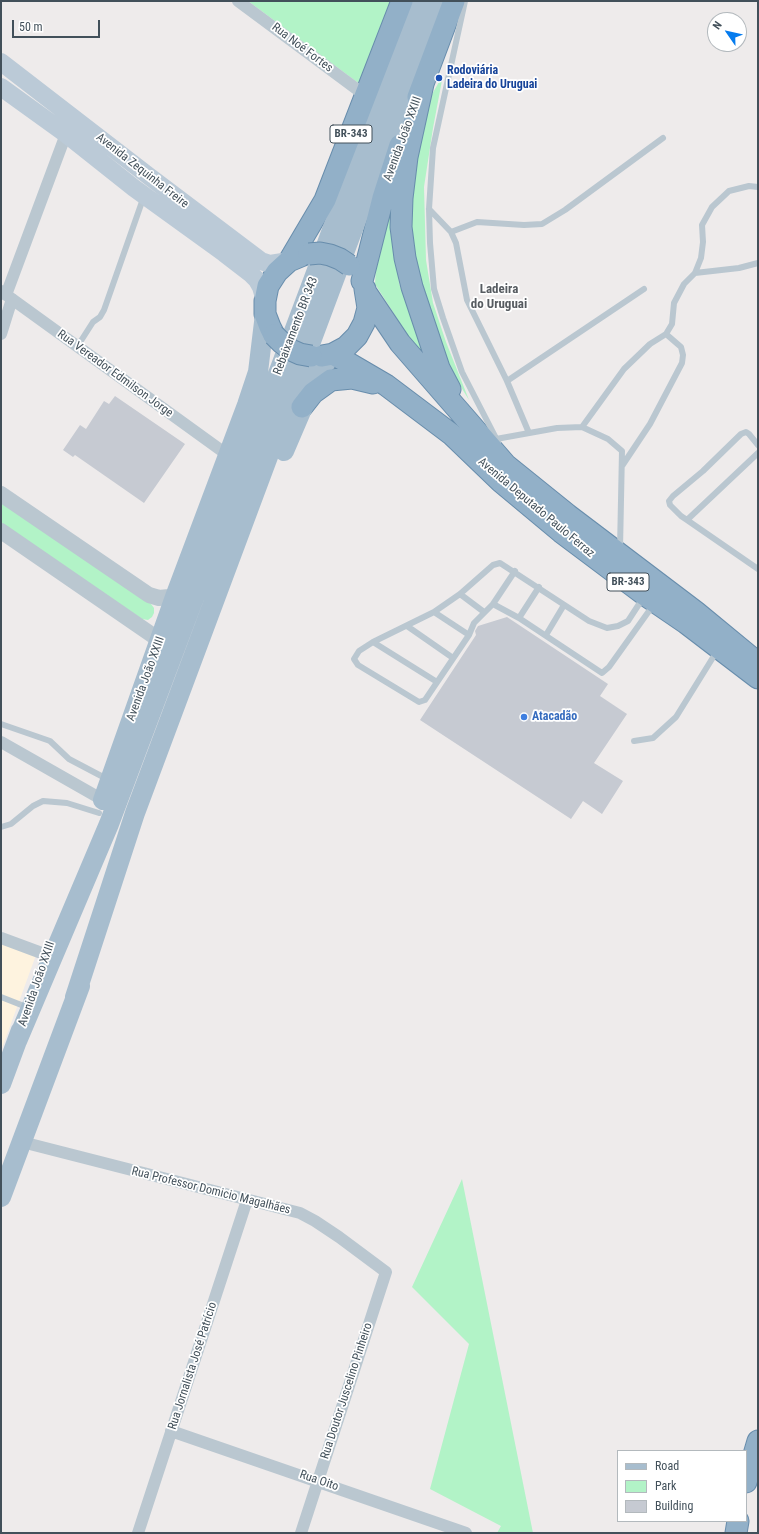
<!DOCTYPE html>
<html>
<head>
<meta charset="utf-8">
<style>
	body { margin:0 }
	#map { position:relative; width:759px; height:1534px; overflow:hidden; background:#eeebeb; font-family:"Roboto Condensed",sans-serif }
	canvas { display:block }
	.frame { position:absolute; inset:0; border:2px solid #42505a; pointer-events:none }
	.legend { position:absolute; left:617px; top:1450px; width:130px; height:72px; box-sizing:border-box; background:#fff; border:1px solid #b3b9bd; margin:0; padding:5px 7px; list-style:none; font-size:12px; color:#42505a }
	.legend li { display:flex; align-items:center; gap:8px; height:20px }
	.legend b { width:20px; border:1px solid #b3b9bd }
	.north { position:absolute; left:707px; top:12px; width:40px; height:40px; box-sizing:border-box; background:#fff; border:1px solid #b3b9bd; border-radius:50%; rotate:304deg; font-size:11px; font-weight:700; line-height:16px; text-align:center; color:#42505a }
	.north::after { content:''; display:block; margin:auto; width:14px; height:18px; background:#057bee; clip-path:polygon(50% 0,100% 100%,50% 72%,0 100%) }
	.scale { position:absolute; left:12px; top:20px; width:88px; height:18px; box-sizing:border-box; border:2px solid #42505a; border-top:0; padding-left:5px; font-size:12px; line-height:14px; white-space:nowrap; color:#42505a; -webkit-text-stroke:3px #fff; paint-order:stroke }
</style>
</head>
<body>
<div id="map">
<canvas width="759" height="1534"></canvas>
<div class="frame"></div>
<ul class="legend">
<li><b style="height:5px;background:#a7bdce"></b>Road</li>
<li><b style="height:11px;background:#b2f3c7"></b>Park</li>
<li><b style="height:11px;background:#c6cad2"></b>Building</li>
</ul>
<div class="north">N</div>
<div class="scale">50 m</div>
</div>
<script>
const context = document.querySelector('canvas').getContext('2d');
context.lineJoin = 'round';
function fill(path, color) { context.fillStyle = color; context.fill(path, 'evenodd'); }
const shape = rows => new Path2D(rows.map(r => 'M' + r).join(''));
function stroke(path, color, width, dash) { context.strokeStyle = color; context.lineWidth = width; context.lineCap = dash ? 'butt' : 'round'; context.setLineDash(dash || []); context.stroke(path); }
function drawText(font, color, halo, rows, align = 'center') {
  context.font = font + ' "Roboto Condensed",sans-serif'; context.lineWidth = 3.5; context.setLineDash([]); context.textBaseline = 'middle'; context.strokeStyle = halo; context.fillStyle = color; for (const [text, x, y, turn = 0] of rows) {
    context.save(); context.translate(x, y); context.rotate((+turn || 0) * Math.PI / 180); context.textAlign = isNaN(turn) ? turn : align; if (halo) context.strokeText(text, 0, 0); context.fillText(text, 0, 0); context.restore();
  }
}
const commercial = shape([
	[1,943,36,955,1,1051]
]);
const green = shape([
	[248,1,393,1,361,85],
	[443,75,433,128,424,187,426,260,433,303,446,342,469,400,456,379,441,346,412,251,409,191,431,96],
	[391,190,399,283,430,370,375,284,378,231],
	[1,502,151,604,154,608,154,613,152,617,148,620,142,619,1,524],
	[462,1179,533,1533,497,1533,501,1526,430,1489,469,1344,412,1287]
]);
const building = shape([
	[115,396,185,444,144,503,75,455,73,457,63,450,80,425,86,429,104,401,109,404],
	[507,617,608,684,600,696,627,714,594,763,623,781,602,814,583,801,571,819,420,720,476,635,475,631,478,626]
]);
const service = shape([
	[465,1,433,148,429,209,430,243,434,289,443,318,462,372,498,442],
	[429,209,451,232,456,243,467,300,507,381,529,433],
	[451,232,477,222,524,225,542,224,565,210,663,138],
	[695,273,739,268,758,263],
	[77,347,93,322,100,317,104,310,144,196],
	[507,381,644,289],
	[582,427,624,369,650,344,666,334,672,324,674,303,684,284,695,273,701,258,703,242,702,225,712,207,729,191,749,186,758,187],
	[496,439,557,428,582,427,608,439,622,451,620,549],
	[758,445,749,434,746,432,741,434,703,471,673,496,669,501,670,505,681,516,687,520,758,453],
	[622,466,650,424,682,363,683,355,681,347,666,334],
	[687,520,758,569],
	[460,594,484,612],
	[643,598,628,621,618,626,607,628,589,621,500,563,493,565,460,594,434,612,373,642,359,651,354,659,358,665,419,702,425,700,469,635,474,623,493,604,519,618,602,673,609,667,654,604],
	[493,604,515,571],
	[434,612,469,635],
	[519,618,539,587],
	[407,626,453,658],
	[546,635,564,605],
	[373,642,437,682],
	[1,724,50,741,69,759,107,779],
	[634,741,653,738,676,717,717,651],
	[1,827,11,824,33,806,43,801,67,803,99,813],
	[1,997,29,1008]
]);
const minor = shape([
	[238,1,366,96],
	[1,291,229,456],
	[6,295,66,134],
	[1,334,12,299],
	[1,742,103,800],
	[1,938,47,955],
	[22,1142,300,1213,315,1221,339,1237,386,1272,301,1533],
	[171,1431,466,1533],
	[138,1533,247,1200]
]);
const tertiary = shape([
	[1,494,149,595,159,598,169,597,176,594],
	[1,531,155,637,158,644]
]);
const secondary = shape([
	[1,62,150,177,261,261,270,264,289,261],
	[1,87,66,134,134,188,224,253,250,273,257,280,261,287,265,301]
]);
const primary = shape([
	[284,451,314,381,324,364,333,354],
	[103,800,176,594,247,405,258,372,265,314],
	[75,997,135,813,438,1],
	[17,1041,109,824,418,1],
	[1,1084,21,1030],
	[1,1197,80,986]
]);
const trunk = shape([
	[423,84,407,157,402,198,401,227,405,258,412,287,439,368,450,389],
	[418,97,454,1],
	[289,261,325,200,402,1],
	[362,281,383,198,400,145],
	[367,294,400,343,506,465,568,515,696,612,758,663],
	[274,335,270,327,265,314,265,301,268,286,277,272,289,261,301,256],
	[333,354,386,385,451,434,501,482,561,532,645,595,686,623,758,678],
	[322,356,333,354,346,347,357,336,364,323,368,308,365,289],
	[302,407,313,393,331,380,352,378,373,383],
	[746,1482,758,1441],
	[736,1533,738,1521]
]);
const trunkBridge = shape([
	[309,254,320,253,330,255,340,259,349,265],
	[274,335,282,343,291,350,300,354,311,356]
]);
const markers = [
	[439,78,4,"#1a4fb4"],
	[524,717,4,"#3f7fe0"]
];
const shields = [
	[351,134,42],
	[628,582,42]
];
const shieldNames = [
	["BR-343",351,134],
	["BR-343",628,582]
];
const streetNames = [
	["Rua Noé Fortes",302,48,37],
	["Avenida João XXIII",403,139,-70],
	["Avenida Zequinha Freire",142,171,38],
	["Rebaixamento BR 343",296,326,-69],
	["Rua Vereador Edmilson Jorge",115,374,36],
	["Avenida Deputado Paulo Ferraz",536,508,40],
	["Avenida João XXIII",146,679,-70],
	["Avenida João XXIII",37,984,-71],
	["Rua Professor Domicio Magalhães",211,1191,14],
	["Rua Jornalista José Patrício",193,1366,-72],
	["Rua Doutor Juscelino Pinheiro",347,1391,-72],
	["Rua Oito",319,1481,19]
];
const transitNames = [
	["Rodoviária",447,71],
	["Ladeira do Uruguai",447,85]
];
const shopNames = [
	["Atacadão",532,717]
];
const neighbourhoodNames = [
	["Ladeira",499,290],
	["do Uruguai",499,305]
];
fill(commercial, '#fef3df');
fill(green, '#b2f3c7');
fill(building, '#c6cad2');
stroke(trunk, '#688dac', 23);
stroke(service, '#bac7d0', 6);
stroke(minor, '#bac7d0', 12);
stroke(tertiary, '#bac7d0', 16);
stroke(secondary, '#bbcad7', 18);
stroke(primary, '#a7bdce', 20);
stroke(trunk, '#92b0c8', 21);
stroke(trunkBridge, '#688dac', 23, []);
stroke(trunkBridge, '#92b0c8', 21);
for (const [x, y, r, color] of markers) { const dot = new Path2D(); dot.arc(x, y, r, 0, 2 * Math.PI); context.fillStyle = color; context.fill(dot); stroke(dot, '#fff', 1.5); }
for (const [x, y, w] of shields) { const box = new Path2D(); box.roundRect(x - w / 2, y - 9, w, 18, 3); context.fillStyle = '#fff'; context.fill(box); stroke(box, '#42505a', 1); }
drawText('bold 11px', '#42505a', null, shieldNames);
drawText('12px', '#42505a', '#fff', streetNames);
drawText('bold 12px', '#164399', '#fff', transitNames, 'left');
drawText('bold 12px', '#366cbe', '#fff', shopNames, 'left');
drawText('bold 13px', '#575c61', '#fff', neighbourhoodNames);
</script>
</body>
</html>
